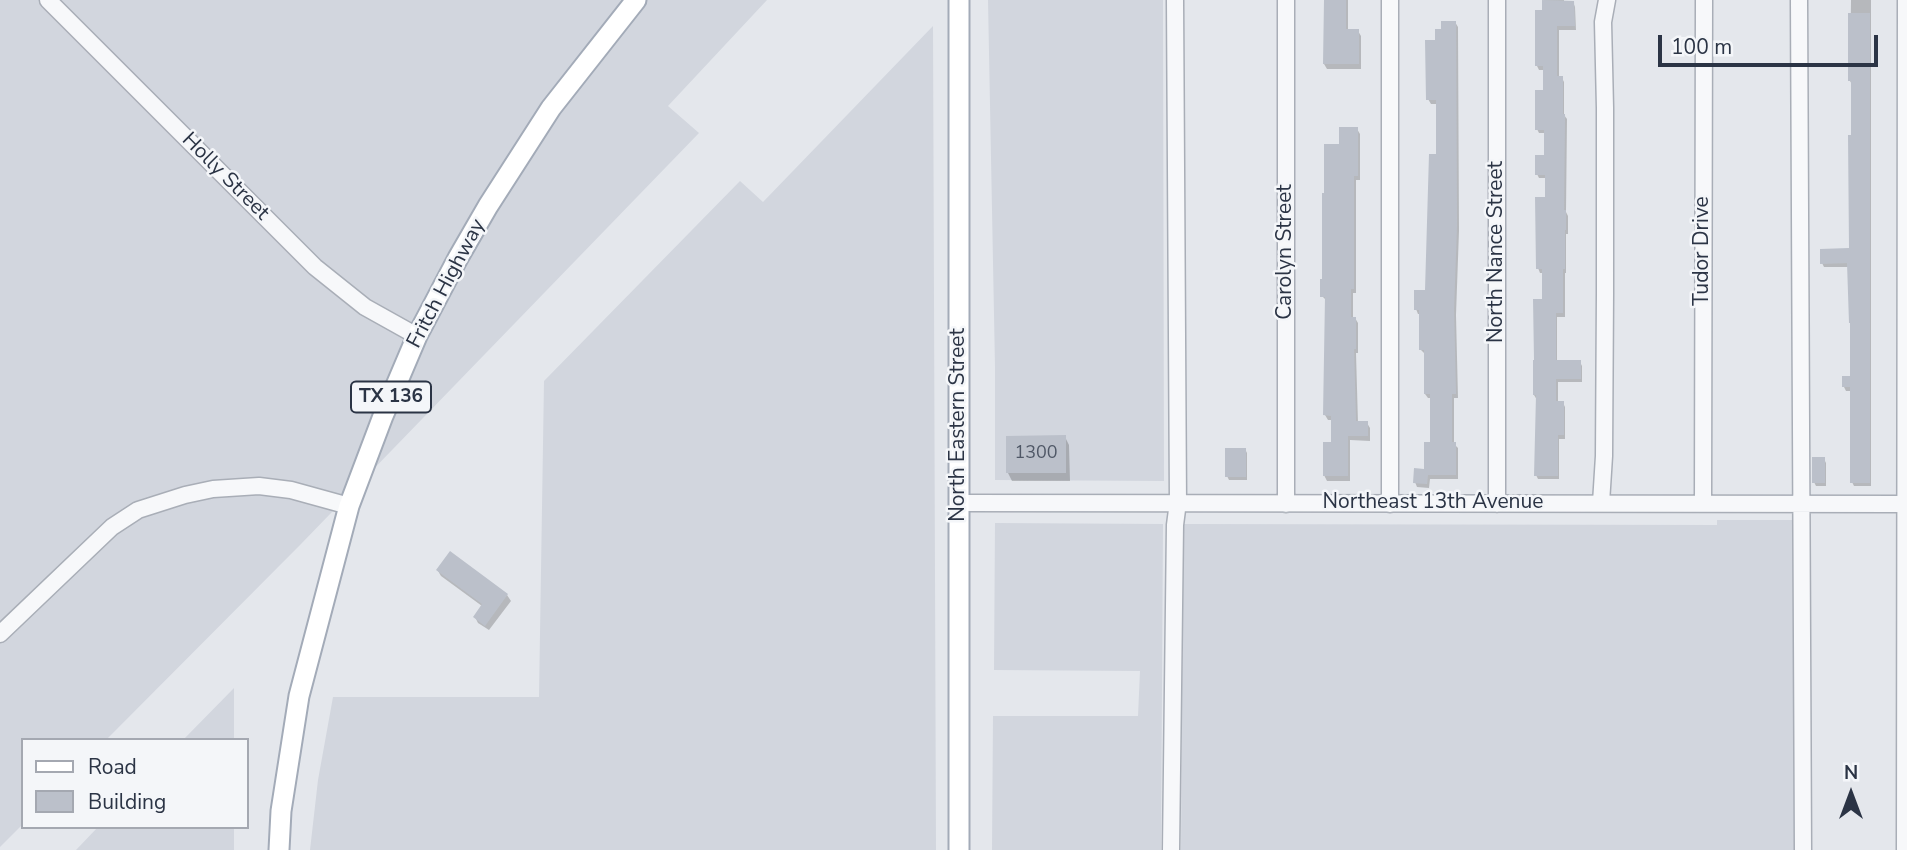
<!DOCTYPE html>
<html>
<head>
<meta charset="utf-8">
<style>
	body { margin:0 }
	#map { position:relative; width:1907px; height:850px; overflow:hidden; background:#e4e7ec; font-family:"Nunito Sans",sans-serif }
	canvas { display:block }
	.legend { position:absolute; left:21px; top:738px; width:228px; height:91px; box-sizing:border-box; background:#f4f6f9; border:2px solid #a4a8b1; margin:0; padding:9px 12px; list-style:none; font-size:21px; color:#2b3445 }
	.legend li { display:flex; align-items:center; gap:14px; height:35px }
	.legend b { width:35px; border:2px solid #a4a8b1 }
	.north { position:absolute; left:1816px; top:759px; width:70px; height:70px; -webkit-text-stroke:5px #f4f6f9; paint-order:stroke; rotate:0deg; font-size:19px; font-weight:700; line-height:28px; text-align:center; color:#2b3445 }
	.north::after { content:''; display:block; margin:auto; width:24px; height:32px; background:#2b3445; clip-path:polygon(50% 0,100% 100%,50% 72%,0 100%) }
	.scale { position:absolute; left:1658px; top:35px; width:220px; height:32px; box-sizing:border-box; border:4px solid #2b3445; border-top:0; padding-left:9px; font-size:21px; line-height:24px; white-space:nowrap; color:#2b3445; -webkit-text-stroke:5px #f4f6f9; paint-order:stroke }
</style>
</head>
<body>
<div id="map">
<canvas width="1907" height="850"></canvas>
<ul class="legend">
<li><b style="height:9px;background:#fff"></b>Road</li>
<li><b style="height:19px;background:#bbc0ca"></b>Building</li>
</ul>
<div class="north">N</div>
<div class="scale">100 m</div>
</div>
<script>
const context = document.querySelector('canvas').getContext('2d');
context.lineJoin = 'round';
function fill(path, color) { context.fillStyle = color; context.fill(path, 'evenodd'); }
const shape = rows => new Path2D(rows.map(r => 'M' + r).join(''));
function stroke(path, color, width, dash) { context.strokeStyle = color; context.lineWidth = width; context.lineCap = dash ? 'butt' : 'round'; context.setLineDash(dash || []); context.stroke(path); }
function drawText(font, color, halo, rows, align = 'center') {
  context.font = font + ' "Nunito Sans",sans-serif'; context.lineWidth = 5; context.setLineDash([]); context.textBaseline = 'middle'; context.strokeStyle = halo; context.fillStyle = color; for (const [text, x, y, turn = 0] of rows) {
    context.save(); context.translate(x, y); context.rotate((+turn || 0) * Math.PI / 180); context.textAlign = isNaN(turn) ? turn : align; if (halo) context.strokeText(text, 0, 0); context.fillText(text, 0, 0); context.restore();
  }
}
const built = shape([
	[0,0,767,0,668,106,699,133,301,544,106,740,23,740,23,824,0,847],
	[988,0,1163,0,1164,481,995,480,995,367],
	[933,26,936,850,310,850,318,780,333,697,539,697,544,381,740,181,763,202],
	[1717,520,1795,520,1797,850,1181,850,1183,524,1717,525],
	[995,523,1163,524,1161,850,992,850,993,716,1138,716,1140,671,994,670],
	[234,688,234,740,183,740],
	[98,827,234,827,234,850,76,850]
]);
const shadow = shape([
	[1326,0,1348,0,1348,31,1358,31,1361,36,1361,69,1327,69,1324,64],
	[1544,0,1564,0,1564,3,1573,2,1575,7,1576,30,1559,30,1559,78,1562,78,1564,82,1564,115,1567,119,1566,212,1568,216,1568,234,1566,234,1566,273,1565,273,1565,317,1557,317,1557,362,1580,362,1582,366,1582,382,1558,382,1558,403,1563,403,1565,407,1565,439,1559,439,1559,479,1538,479,1536,475,1537,400,1534,395,1544,301,1544,273,1540,273,1538,268,1547,199,1547,178,1539,178,1537,174,1546,157,1546,133,1539,133,1537,129,1545,92,1545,70,1539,70,1537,66,1544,12],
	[1851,0,1871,0,1871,486,1854,486,1852,482,1852,391,1846,391,1844,387,1852,378,1849,267,1824,267,1822,263,1851,250,1853,86,1850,81],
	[1455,22,1458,27,1459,231,1456,315,1458,398,1454,398,1454,444,1458,448,1458,479,1430,479,1429,488,1417,487,1415,482,1425,471,1432,444,1432,398,1428,398,1425,394,1425,354,1421,350,1421,314,1418,314,1416,309,1427,292,1437,156,1437,104,1431,104,1428,99,1437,42,1443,30],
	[1357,129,1360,134,1360,180,1356,180,1356,293,1353,293,1353,318,1355,318,1358,323,1358,353,1356,353,1358,423,1367,423,1370,428,1370,441,1350,440,1350,481,1327,481,1324,475,1333,443,1333,420,1328,420,1325,415,1327,301,1322,296,1341,146],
	[1065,437,1069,445,1070,481,1012,481,1008,473],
	[1245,449,1247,453,1247,480,1229,480,1227,476],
	[1824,459,1826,463,1826,486,1816,486,1814,482],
	[451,554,507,595,511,601,489,630,478,623,475,617,482,606,441,576,438,571]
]);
const building = shape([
	[1324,0,1346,0,1346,29,1359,29,1359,64,1323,64],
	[1542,0,1574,1,1575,26,1557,26,1557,76,1563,76,1563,114,1565,114,1564,210,1566,210,1566,230,1565,230,1565,269,1563,269,1563,313,1556,313,1556,360,1581,360,1581,379,1556,379,1556,401,1564,401,1564,435,1558,435,1558,476,1534,476,1536,395,1533,395,1533,360,1534,360,1533,299,1542,299,1542,269,1536,269,1535,197,1545,197,1545,175,1535,175,1535,155,1544,155,1544,130,1535,130,1535,90,1543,90,1543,66,1535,66,1535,10,1542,10],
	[1848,13,1870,13,1870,483,1850,483,1850,387,1842,387,1842,376,1850,376,1850,323,1849,323,1847,263,1820,264,1820,249,1849,248,1848,135,1851,135,1851,81,1848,81],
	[1441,21,1456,21,1457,225,1454,309,1456,394,1452,394,1452,442,1456,442,1456,475,1428,475,1427,484,1413,483,1414,468,1424,469,1424,442,1430,442,1430,394,1424,394,1424,350,1419,350,1419,310,1414,310,1414,290,1425,290,1429,154,1436,154,1436,100,1426,100,1425,40,1435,40,1435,29,1441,29],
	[1339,127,1358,127,1358,176,1354,176,1354,289,1351,289,1351,317,1356,317,1356,349,1354,349,1356,421,1368,421,1368,436,1348,436,1348,476,1323,476,1323,442,1331,442,1331,416,1323,415,1325,297,1320,297,1320,279,1322,279,1322,193,1324,193,1324,144,1339,144],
	[1066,435,1066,473,1006,473,1006,436],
	[1225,448,1246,448,1246,477,1225,477],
	[1812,457,1825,457,1825,483,1812,483],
	[450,551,508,594,485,626,473,617,482,604,436,570]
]);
const minor = shape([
	[48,0,315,267,365,307,417,336],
	[1497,0,1497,504],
	[1799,0,1803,850],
	[959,503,1907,504],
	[1601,503,1604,456,1605,293,1605,108,1603,22,1607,0],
	[1703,503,1704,0],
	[1286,504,1286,0],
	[1390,504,1390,0],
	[0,634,112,527,138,510,185,495,213,489,259,486,291,490,349,506],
	[1171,850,1175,525,1178,502,1175,0],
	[1905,850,1906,0]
]);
const major = shape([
	[959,0,959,850],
	[279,850,281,811,299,696,349,506,383,416,417,336,458,258,488,206,551,108,636,0]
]);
const numberNames = [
	["1300",1036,454]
];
const shields = [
	[391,397,80]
];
const shieldNames = [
	["TX 136",391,397]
];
const streetNames = [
	["Holly Street",225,177,45],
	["Tudor Drive",1703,251,-90],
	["Carolyn Street",1286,252,-90],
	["North Nance Street",1497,252,-90],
	["Fritch Highway",447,284,-62],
	["North Eastern Street",959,425,-90],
	["Northeast 13th Avenue",1433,503]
];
fill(built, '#d2d6de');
fill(shadow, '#0003');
fill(building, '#bbc0ca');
stroke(minor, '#a9aeb7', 19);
stroke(major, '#a3abb8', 23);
stroke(minor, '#f7f8fa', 16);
stroke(major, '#fff', 19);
drawText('18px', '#4f5766', null, numberNames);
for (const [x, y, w] of shields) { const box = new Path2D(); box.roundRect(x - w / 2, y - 15.5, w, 31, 5); context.fillStyle = '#f4f6f9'; context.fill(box); stroke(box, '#2b3445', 2); }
drawText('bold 19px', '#2b3445', null, shieldNames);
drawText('21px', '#2b3445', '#f4f6f9', streetNames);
</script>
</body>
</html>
